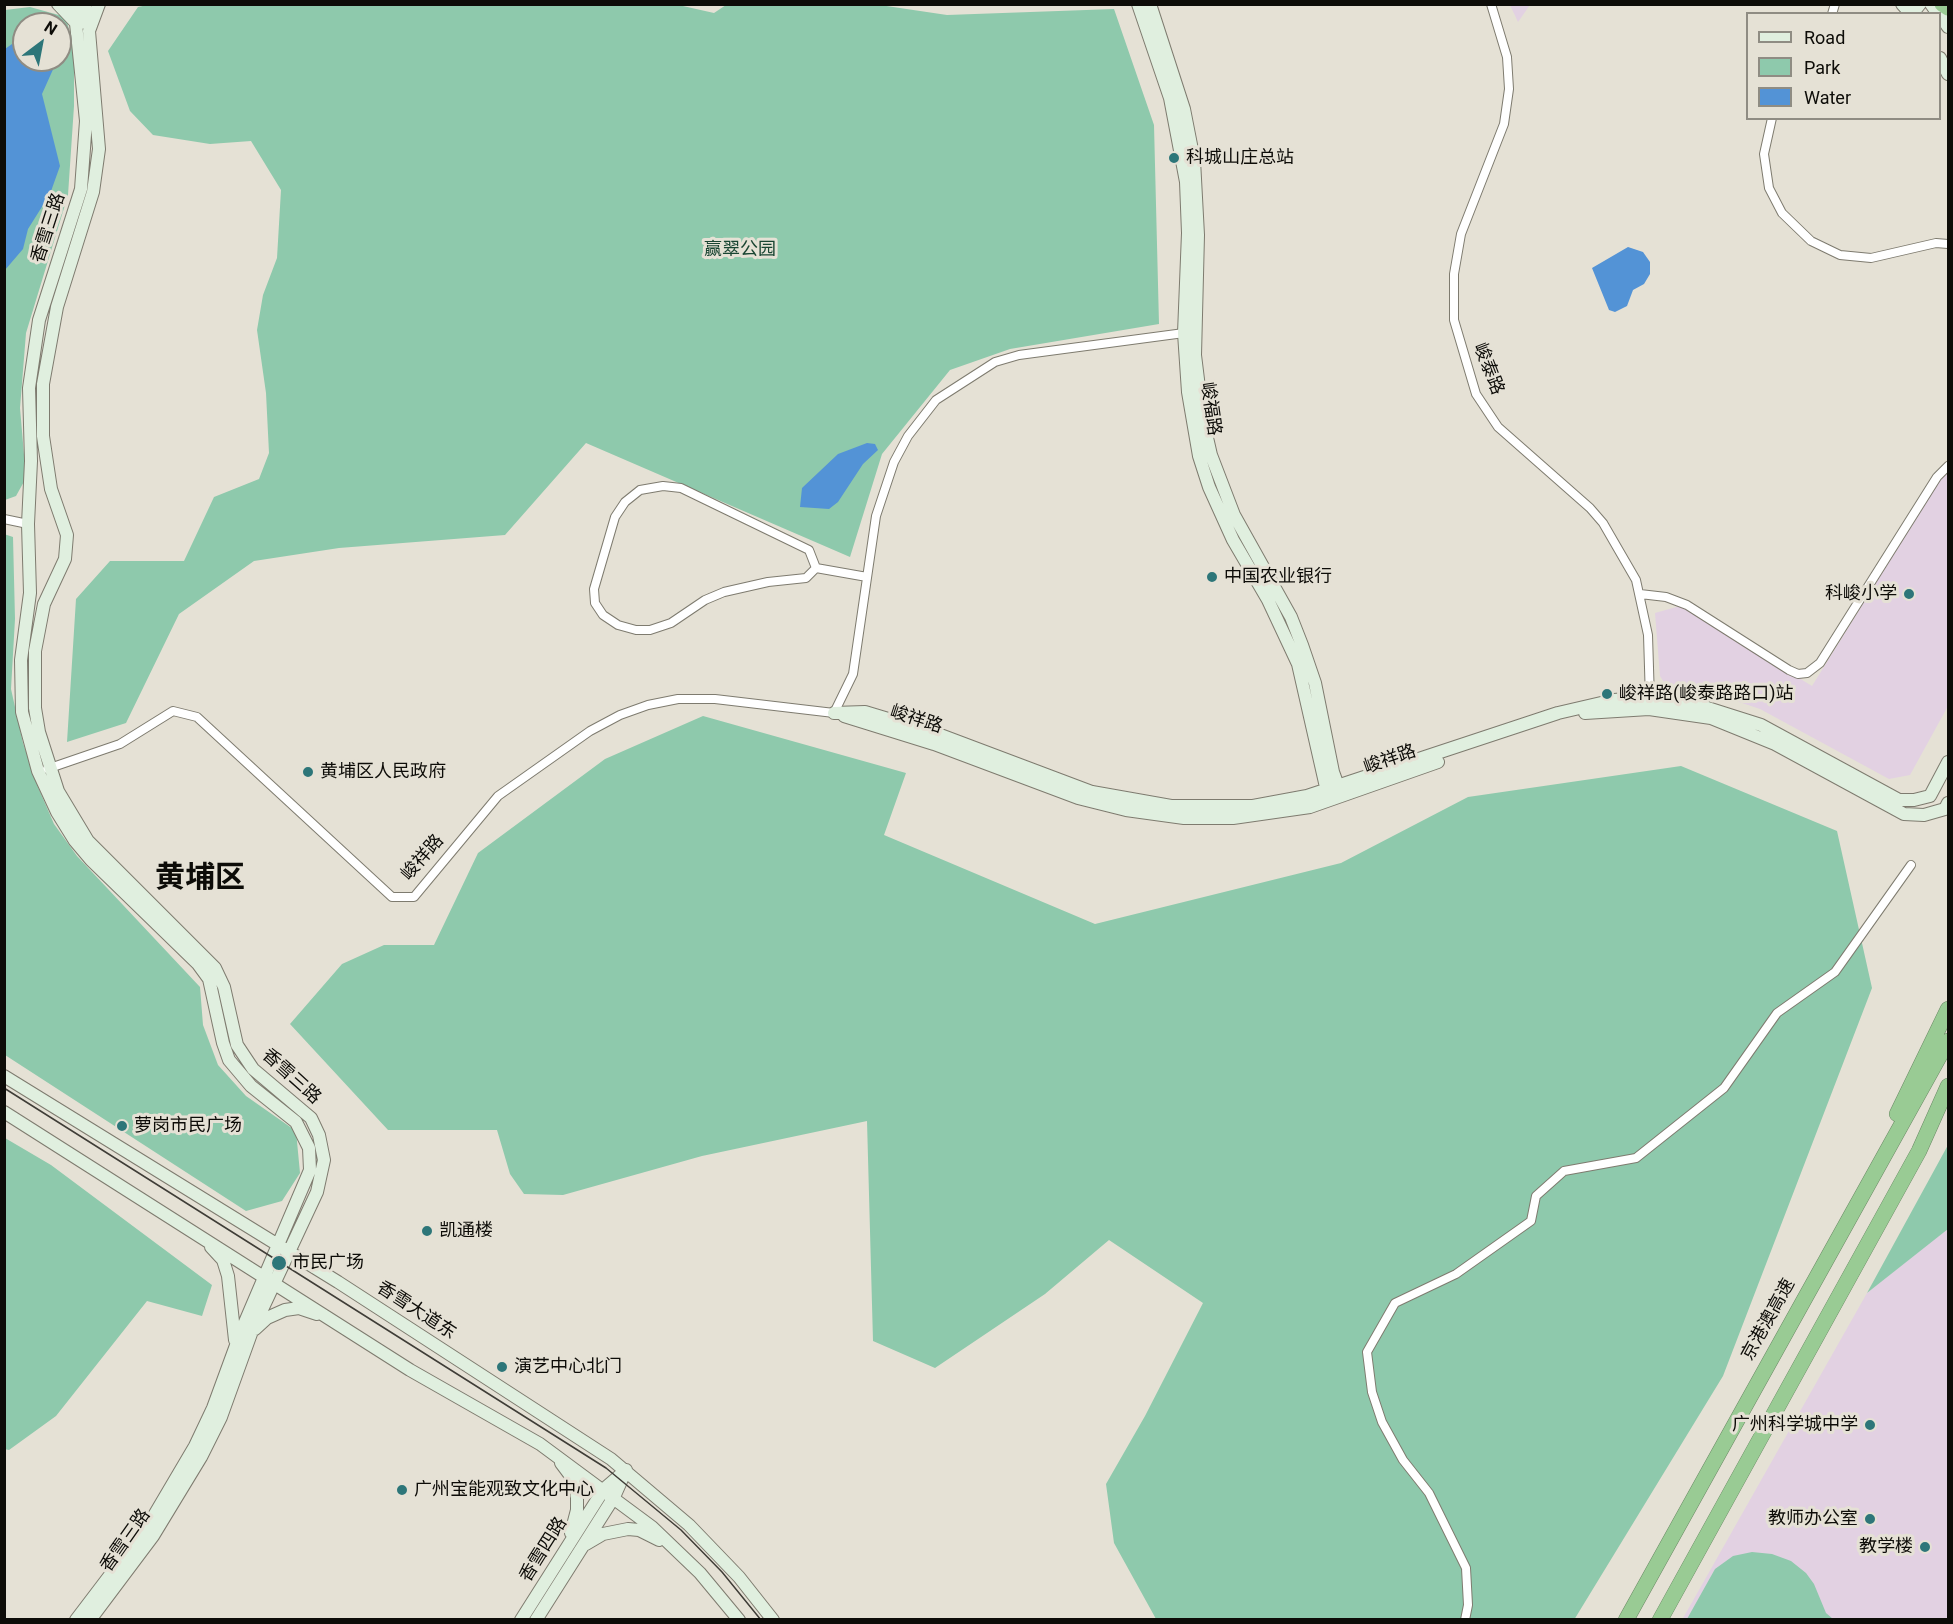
<!DOCTYPE html>
<html>
<head>
<meta charset="utf-8">
<style>
	body { margin:0 }
	#map { position:relative; width:1953px; height:1624px; overflow:hidden; background:#e5e1d5; font-family:Roboto,sans-serif }
	canvas { display:block }
	.frame { position:absolute; inset:0; border:6px solid #0d0c08; pointer-events:none }
	.legend { position:absolute; left:1746px; top:12px; width:195px; height:108px; box-sizing:border-box; background:#e5e1d5; border:2px solid #8f8c83; margin:0; padding:8px 10px; list-style:none; font-size:18px; color:#0d0c08 }
	.legend li { display:flex; align-items:center; gap:12px; height:30px }
	.legend b { width:30px; border:2px solid #8f8c83 }
	.north { position:absolute; left:12px; top:12px; width:60px; height:60px; box-sizing:border-box; background:#e5e1d5; border:2px solid #8f8c83; border-radius:50%; rotate:32deg; font-size:16px; font-weight:700; line-height:24px; text-align:center; color:#0d0c08 }
	.north::after { content:''; display:block; margin:auto; width:21px; height:27px; background:#2d7679; clip-path:polygon(50% 0,100% 100%,50% 72%,0 100%) }
</style>
</head>
<body>
<div id="map">
<canvas width="1953" height="1624"></canvas>
<div class="frame"></div>
<ul class="legend">
<li><b style="height:8px;background:#e0efdf"></b>Road</li>
<li><b style="height:16px;background:#8ec9ac"></b>Park</li>
<li><b style="height:16px;background:#5393d6"></b>Water</li>
</ul>
<div class="north">N</div>
</div>
<script>
const context = document.querySelector('canvas').getContext('2d');
context.lineJoin = 'round';
function fill(path, color) { context.fillStyle = color; context.fill(path, 'evenodd'); }
const shape = rows => new Path2D(rows.map(r => 'M' + r).join(''));
function stroke(path, color, width, dash) { context.strokeStyle = color; context.lineWidth = width; context.lineCap = dash ? 'butt' : 'round'; context.setLineDash(dash || []); context.stroke(path); }
function drawText(font, color, halo, rows, align = 'center') {
  context.font = font + ' Roboto,"Noto Sans SC",sans-serif'; context.lineWidth = 6; context.setLineDash([]); context.textBaseline = 'middle'; context.strokeStyle = halo; context.fillStyle = color; for (const [text, x, y, turn = 0] of rows) {
    context.save(); context.translate(x, y); context.rotate((+turn || 0) * Math.PI / 180); context.textAlign = isNaN(turn) ? turn : align; if (halo) context.strokeText(text, 0, 0); context.fillText(text, 0, 0); context.restore();
  }
}
const education = shape([
	[1510,5,1530,5,1518,22],
	[1948,472,1948,706,1910,775,1889,779,1760,709,1715,694,1665,684,1660,676,1655,613,1680,606,1812,686,1939,482],
	[1947,1228,1948,1619,1682,1620,1867,1293]
]);
const green = shape([
	[152,4,674,4,714,13,726,5,873,4,947,15,1114,9,1154,125,1159,324,1010,349,950,370,882,454,850,557,586,443,505,535,339,548,254,561,179,614,126,723,67,742,76,599,110,561,184,561,214,497,259,479,269,453,266,393,257,330,263,295,277,258,281,190,251,141,210,144,153,135,130,111,108,51,138,7],
	[30,7,66,17,74,51,74,106,68,195,26,333,20,408,26,478,16,496,5,500,5,10],
	[24,24,60,24,60,60,24,60],
	[4,534,13,537,15,619,11,689,23,743,38,787,54,824,77,856,200,987,203,1025,218,1065,246,1096,296,1131,300,1173,282,1201,246,1211,5,1055],
	[703,716,906,773,884,835,1095,924,1341,863,1468,797,1681,766,1837,831,1872,988,1723,1376,1574,1620,1156,1619,1114,1543,1106,1484,1145,1416,1203,1303,1109,1240,1045,1294,935,1368,873,1341,867,1121,702,1156,563,1195,524,1194,510,1174,497,1130,388,1130,290,1024,342,964,384,945,434,945,478,853,605,759],
	[5,1138,51,1165,212,1285,202,1316,147,1301,56,1416,9,1450,4,1449],
	[1948,1145,1948,1229,1867,1293],
	[1752,1552,1772,1554,1791,1561,1806,1573,1814,1584,1826,1613,1833,1619,1687,1619,1715,1569,1733,1556]
]);
const water = shape([
	[19,39,24,40,24,60,53,60,55,65,42,94,60,166,50,194,28,229,23,249,5,270,5,49],
	[1628,247,1643,252,1650,262,1650,274,1644,284,1633,290,1627,306,1615,312,1609,310,1592,268],
	[867,443,875,444,878,450,863,464,838,502,829,509,800,507,802,488,838,454]
]);
const street = shape([
	[1491,4,1507,57,1509,89,1504,124,1461,234,1454,274,1454,320,1476,394,1498,427,1590,508,1603,523,1636,580,1648,635,1650,700],
	[1832,14,1835,4],
	[1772,118,1764,154,1769,188,1782,213,1811,241,1840,255,1871,258,1936,243,1948,244],
	[663,486,681,488,809,550,816,568,806,578,768,582,724,592,705,600,671,623,650,630,636,630,618,625,603,615,595,603,594,589,615,517,625,502,640,490,663,486],
	[4,519,28,524],
	[816,568,867,577],
	[1640,594,1666,597,1687,605,1789,670,1798,674,1807,673,1820,663,1937,477,1948,466],
	[47,769,120,744,173,711,197,717,392,897,414,897,498,796,590,731,620,715,648,705,678,699,715,699,834,713,853,674,876,516,894,462,908,436,936,400,995,362,1019,355,1184,333],
	[1465,1620,1468,1605,1466,1568,1429,1493,1403,1460,1382,1422,1372,1392,1367,1352,1395,1303,1456,1274,1531,1221,1536,1196,1564,1171,1636,1158,1724,1088,1777,1013,1835,972,1911,865]
]);
const secondary = shape([
	[58,4,78,25],
	[74,4,86,121,81,189,39,320,29,388,31,461,28,524,30,593,21,660,22,712,38,771,57,812,75,841,91,860,198,964,209,979,223,1043,229,1060,251,1086,296,1122,309,1148,310,1170,242,1329,213,1408,195,1446,149,1524,76,1620],
	[85,4,89,27],
	[1138,4,1170,98,1186,182,1188,233,1184,333,1188,392,1199,456,1209,487,1233,540,1268,600,1298,664,1328,796],
	[1150,4,1184,109,1194,160,1198,235,1195,355,1203,420,1211,455,1234,515,1291,617,1302,645,1315,683,1333,772,1341,794],
	[1902,4,1911,14],
	[1931,4,1938,14],
	[1912,14,1920,4],
	[1940,15,1948,27],
	[1940,58,1948,74],
	[834,713,865,712,938,734,1092,792,1171,806,1253,806,1307,796,1558,713,1614,700,1650,697,1698,705,1761,725,1899,800,1914,800,1930,796,1948,762],
	[1585,713,1649,709,1711,718,1775,744,1904,814,1924,815,1945,809,1948,803],
	[844,716,934,744,1078,798,1126,810,1184,818,1233,818,1310,807,1438,762],
	[4,1076,338,1282,611,1459,689,1525,739,1577,773,1620],
	[4,1112,410,1370,540,1444,652,1527,700,1573,739,1620],
	[211,1247,223,1260,228,1276,235,1340],
	[255,1329,267,1318,285,1310,299,1308,317,1314],
	[561,1463,570,1475,577,1490,577,1510,571,1533],
	[586,1544,603,1534,628,1529,639,1530,659,1540],
	[90,1620,153,1536,201,1457,221,1417,252,1331,317,1192,324,1160,319,1135,311,1118,253,1069,237,1045,224,987,215,968,88,841,58,791,39,732,35,708,35,651,44,604,65,559,67,535,51,489,43,436,43,384,57,307,93,192,99,149,89,31,99,4],
	[521,1620,604,1489,626,1470],
	[536,1620,614,1497,626,1470]
]);
const highway = shape([
	[1942,4,1948,8],
	[1897,1114,1948,1009],
	[1626,1620,1948,1041],
	[1660,1620,1919,1151,1948,1086]
]);
const tram = shape([
	[4,1088,606,1468,681,1530,722,1572,761,1620]
]);
const markers = [
	[1174,158,6,"#2d7679"],
	[1212,577,6,"#2d7679"],
	[1909,594,6,"#2d7679"],
	[1607,694,6,"#2d7679"],
	[308,772,6,"#2d7679"],
	[122,1126,6,"#2d7679"],
	[427,1231,6,"#2d7679"],
	[279,1263,8,"#2d7679"],
	[502,1367,6,"#2d7679"],
	[1870,1425,6,"#2d7679"],
	[402,1490,6,"#2d7679"],
	[1870,1519,6,"#2d7679"],
	[1925,1547,6,"#2d7679"]
];
const poiNames = [
	["科城山庄总站",1186,158],
	["中国农业银行",1224,577],
	["科峻小学",1897,594,"right"],
	["峻祥路(峻泰路路口)站",1619,694],
	["黄埔区人民政府",320,772],
	["萝岗市民广场",134,1126],
	["凯通楼",439,1231],
	["市民广场",292,1263],
	["演艺中心北门",514,1367],
	["广州科学城中学",1858,1425,"right"],
	["广州宝能观致文化中心",414,1490],
	["教师办公室",1858,1519,"right"],
	["教学楼",1913,1547,"right"]
];
const streetNames = [
	["香雪三路",49,228,-72],
	["峻泰路",1488,369,69],
	["峻福路",1210,409,82],
	["峻祥路",916,720,18],
	["峻祥路",1390,760,-19],
	["峻祥路",423,858,-49],
	["香雪三路",291,1077,42],
	["香雪大道东",416,1311,33],
	["京港澳高速",1769,1320,-61],
	["香雪三路",126,1541,-55],
	["香雪四路",544,1550,-58]
];
const parkNames = [
	["赢翠公园",740,250]
];
const townNames = [
	["黄埔区",200,879]
];
fill(education, '#e2d1e2');
fill(green, '#8ec9ac');
fill(water, '#5393d6');
stroke(street, '#7e7b6f', 10);
stroke(secondary, '#7e7b6f', 14);
stroke(highway, '#688863', 16);
stroke(street, '#fff', 8);
stroke(secondary, '#e0efdf', 12);
stroke(highway, '#99cb94', 15);
stroke(tram, '#3f3d37', 1.5);
for (const [x, y, r, color] of markers) { const dot = new Path2D(); dot.arc(x, y, r, 0, 2 * Math.PI); context.fillStyle = color; context.fill(dot); stroke(dot, '#e5e1d5', 2); }
drawText('18px', '#0d0c08', '#e5e1d5', poiNames, 'left');
drawText('18px', '#0d0c08', '#e5e1d5', streetNames);
drawText('18px', '#194532', '#e5e1d5', parkNames);
drawText('bold 30px', '#0d0c08', '#e5e1d5', townNames);
</script>
</body>
</html>
